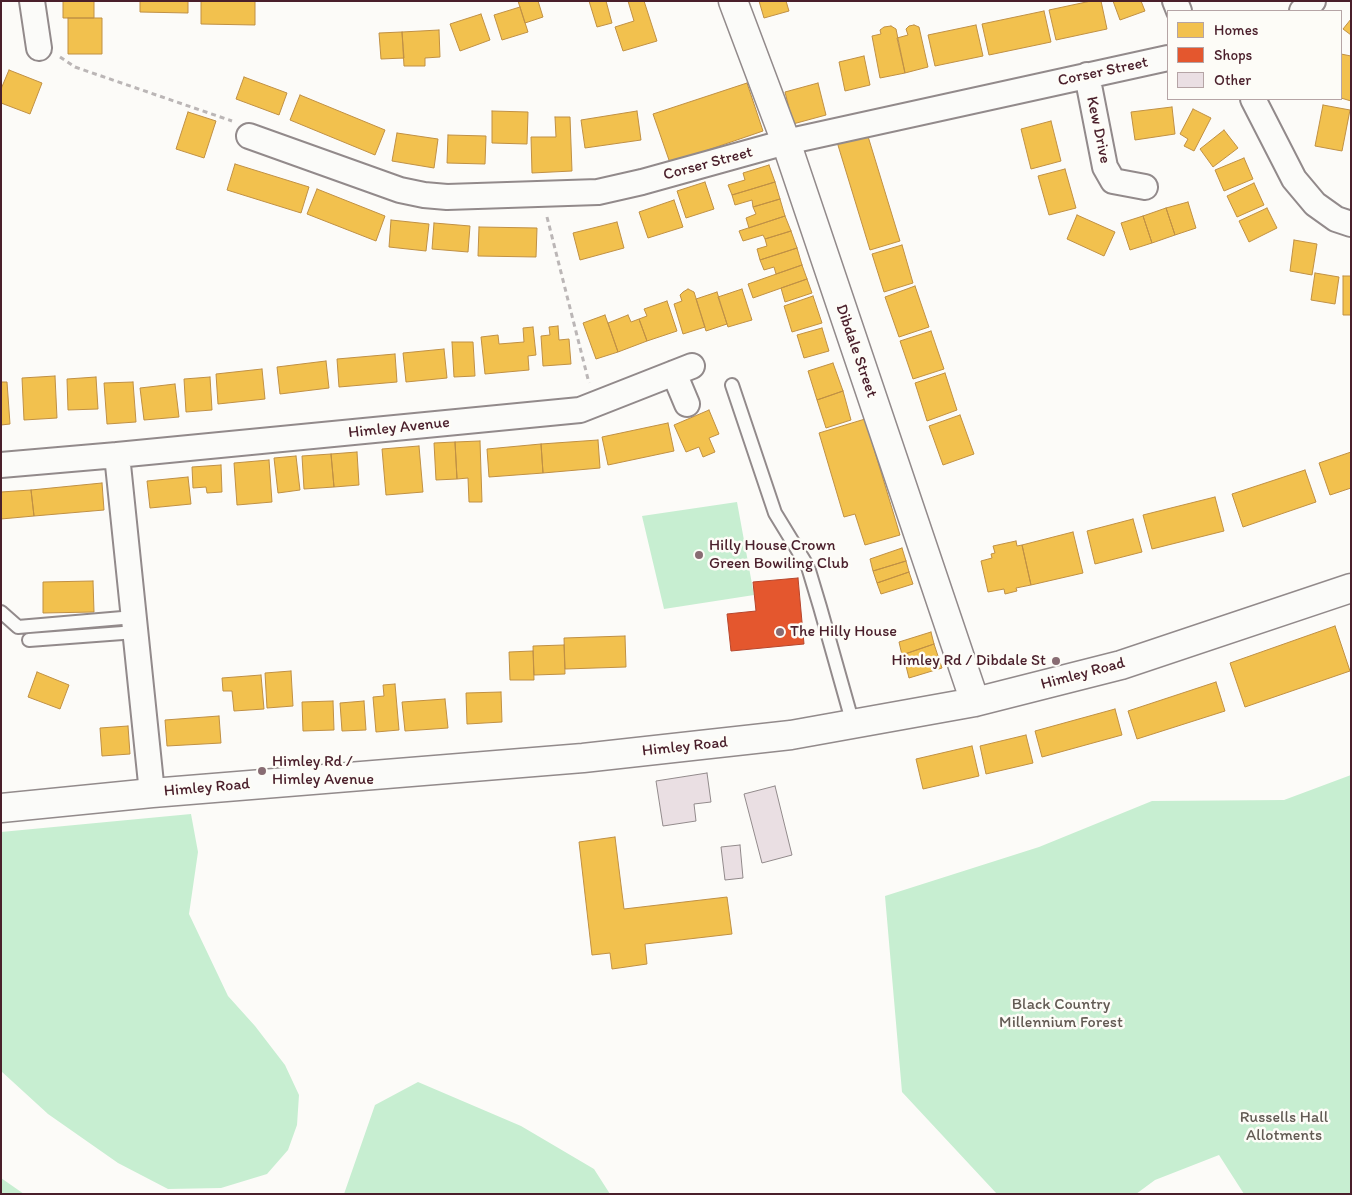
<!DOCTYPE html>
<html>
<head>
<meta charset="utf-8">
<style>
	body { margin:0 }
	#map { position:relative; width:1352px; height:1195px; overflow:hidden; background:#fcfbf8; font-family:Itim,sans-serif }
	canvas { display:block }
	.frame { position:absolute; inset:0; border:2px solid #4a1f2b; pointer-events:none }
	.legend { position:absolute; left:1167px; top:10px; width:175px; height:90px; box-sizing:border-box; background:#fdfcf7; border:1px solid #b5a4a5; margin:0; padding:6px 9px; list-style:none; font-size:15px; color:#4a1f2b }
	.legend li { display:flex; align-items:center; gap:10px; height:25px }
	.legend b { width:25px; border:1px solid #b5a4a5 }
</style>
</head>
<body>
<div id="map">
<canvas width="1352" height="1195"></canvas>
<div class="frame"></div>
<ul class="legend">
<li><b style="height:14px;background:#f2c14e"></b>Homes</li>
<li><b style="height:14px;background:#e4572e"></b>Shops</li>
<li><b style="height:14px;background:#eadfe3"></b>Other</li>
</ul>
</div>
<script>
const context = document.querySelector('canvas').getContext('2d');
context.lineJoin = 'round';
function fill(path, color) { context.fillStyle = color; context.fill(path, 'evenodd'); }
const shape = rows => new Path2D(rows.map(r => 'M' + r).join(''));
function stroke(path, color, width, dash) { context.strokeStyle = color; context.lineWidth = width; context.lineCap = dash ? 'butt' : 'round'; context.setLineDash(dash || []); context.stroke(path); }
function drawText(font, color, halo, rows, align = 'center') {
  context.font = font + ' Itim,sans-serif'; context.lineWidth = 5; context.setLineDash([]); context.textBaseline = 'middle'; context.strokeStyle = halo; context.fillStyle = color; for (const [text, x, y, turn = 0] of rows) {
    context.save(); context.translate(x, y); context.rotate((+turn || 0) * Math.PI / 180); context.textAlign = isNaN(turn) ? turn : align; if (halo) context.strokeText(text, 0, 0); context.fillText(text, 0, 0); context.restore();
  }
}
const green = shape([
	[737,502,754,595,664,609,642,516],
	[1351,775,1351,1194,1244,1194,1219,1155,1155,1180,1136,1194,997,1194,902,1092,885,896,1039,847,1152,801,1284,800],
	[191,814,198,852,189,914,228,996,255,1026,285,1065,299,1095,297,1125,288,1150,267,1174,221,1188,168,1189,118,1163,48,1114,1,1071,1,832],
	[418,1082,521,1126,594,1169,610,1194,344,1194,375,1105],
	[1,1178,24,1194,1,1194]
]);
const homes = shape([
	[63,1,94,1,94,18,63,18,63,1],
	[140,1,188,1,188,13,140,12,140,1],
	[201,1,255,1,255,25,201,24,201,1],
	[518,1,538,1,543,17,525,23,518,1],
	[589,1,606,1,612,23,597,27,589,1],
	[628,1,644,1,657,41,623,51,615,27,634,21,628,1],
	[759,1,786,1,789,11,764,18,759,1],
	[1091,1,1101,1,1107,29,1056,40,1049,10,1091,1],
	[1113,1,1141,1,1145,11,1120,20,1113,1],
	[520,7,528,32,502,40,494,15,520,7],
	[1044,11,1051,42,989,55,982,24,1044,11],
	[481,14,490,40,460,51,450,24,481,14],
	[68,18,102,18,102,54,68,54,68,18],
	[1351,19,1351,35,1343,29,1351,19],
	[914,25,919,27,928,67,905,73,897,38,908,35,906,29,909,26,914,25],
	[976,25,983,56,935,66,928,35,976,25],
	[891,26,896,29,905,73,880,78,872,36,881,34,880,30,884,27,891,26],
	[439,30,440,57,425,58,425,66,404,66,402,32,439,30],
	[402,32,404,58,381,59,379,33,402,32],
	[1341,54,1351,56,1351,101,1341,98,1341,54],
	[864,56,870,85,845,91,839,62,864,56],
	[9,70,42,83,30,114,1,103,1,89,9,70],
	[244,77,287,93,279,115,236,99,244,77],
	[747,83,763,131,670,163,653,114,747,83],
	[818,83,826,115,793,124,785,92,818,83],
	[300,95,385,130,375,155,290,120,300,95],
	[1323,105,1350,110,1342,151,1315,146,1323,105],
	[1172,107,1175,134,1135,140,1131,112,1172,107],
	[1193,109,1211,118,1194,151,1184,146,1188,139,1180,134,1193,109],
	[492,111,528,112,527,144,492,143,492,111],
	[637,111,641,140,585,148,581,120,637,111],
	[188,112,216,121,204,158,176,149,188,112],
	[555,117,570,117,572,171,532,173,531,137,556,137,555,117],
	[1051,121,1061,161,1031,169,1021,129,1051,121],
	[1224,130,1238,148,1213,167,1200,149,1224,130],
	[397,133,438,139,434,168,392,161,397,133],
	[867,133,900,241,870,250,837,142,867,133],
	[448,135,486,136,485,164,447,163,448,135],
	[1244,158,1253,179,1224,191,1215,170,1244,158],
	[235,164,309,187,301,213,227,190,235,164],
	[769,165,775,182,732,195,728,185,745,180,743,173,769,165],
	[1065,169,1076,208,1049,215,1038,176,1065,169],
	[705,182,714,209,686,218,677,191,705,182],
	[775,182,780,199,753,207,752,200,735,205,732,195,775,182],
	[1254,183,1264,205,1237,217,1227,196,1254,183],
	[317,189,385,216,376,241,307,214,317,189],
	[780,199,785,216,749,228,746,218,756,214,753,207,780,199],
	[674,200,683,227,648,238,639,212,674,200],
	[1188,202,1196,228,1175,235,1166,208,1188,202],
	[1166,208,1175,235,1152,243,1143,216,1166,208],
	[1267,208,1277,228,1249,242,1239,221,1267,208],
	[1077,215,1115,232,1104,256,1067,239,1077,215],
	[785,216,791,231,765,239,763,235,743,241,739,231,785,216],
	[1143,216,1152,243,1130,250,1121,223,1143,216],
	[391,220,429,224,426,251,389,247,391,220],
	[617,222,624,248,580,260,573,233,617,222],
	[434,223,470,226,468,252,432,249,434,223],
	[479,227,537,228,536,257,478,256,479,227],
	[791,231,797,248,760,260,757,249,767,246,765,239,791,231],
	[1294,240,1317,244,1312,275,1290,271,1294,240],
	[902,245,913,283,884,292,872,254,902,245],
	[797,248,802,265,776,274,774,267,764,270,760,260,797,248],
	[802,265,807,279,753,298,748,284,802,265],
	[1315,273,1339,277,1335,304,1311,300,1315,273],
	[1343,276,1351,276,1351,315,1343,315,1343,276],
	[807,279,812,293,785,302,781,288,807,279],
	[915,286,929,327,899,337,885,297,915,286],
	[688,289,694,292,705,327,683,334,674,304,682,301,680,295,683,292,688,289],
	[742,289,752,320,728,327,718,297,742,289],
	[717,292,727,324,706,331,696,299,717,292],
	[813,296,822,323,792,332,784,306,813,296],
	[667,301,677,331,647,341,639,319,647,316,644,309,667,301],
	[605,315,618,352,596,359,583,323,605,315],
	[628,315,631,322,639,319,647,341,618,352,608,323,628,315],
	[558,326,559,340,569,339,571,364,543,366,541,336,550,335,549,327,558,326],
	[533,327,536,355,528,356,529,370,485,374,481,337,498,335,499,344,524,342,523,328,533,327],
	[822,328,829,351,804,358,797,335,822,328],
	[931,331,944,369,913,379,900,341,931,331],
	[452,342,473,342,475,376,454,377,452,342],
	[444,349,447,378,406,382,403,353,444,349],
	[395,354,397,382,339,387,337,359,395,354],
	[326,361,329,388,280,394,277,367,326,361],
	[833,363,843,391,817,400,808,371,833,363],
	[262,369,265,399,218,404,216,374,262,369],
	[945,373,957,410,927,421,915,383,945,373],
	[55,376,57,418,24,420,22,378,55,376],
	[96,377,98,409,68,410,67,379,96,377],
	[210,377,212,410,186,412,184,379,210,377],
	[1,382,7,382,10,424,1,425,1,382],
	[133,382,136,422,107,424,104,383,133,382],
	[175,384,179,417,144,420,140,388,175,384],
	[843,391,851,420,826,428,817,400,843,391],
	[709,410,719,434,709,438,715,452,703,457,699,447,686,452,674,425,709,410],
	[960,415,974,454,943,465,929,426,960,415],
	[865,419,900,535,865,545,855,514,844,517,819,433,865,419],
	[668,423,674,451,608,465,602,437,668,423],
	[598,440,600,468,543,473,541,444,598,440],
	[480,441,482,502,469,502,468,478,457,479,455,442,480,441],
	[455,442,457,479,436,480,434,443,455,442],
	[541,444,543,473,489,477,487,449,541,444],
	[419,446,423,492,386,495,382,449,419,446],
	[357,452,359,485,334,487,331,454,357,452],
	[1351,452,1351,488,1330,495,1319,463,1351,452],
	[331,454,334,487,304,489,302,456,331,454],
	[296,456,300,490,278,493,274,458,296,456],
	[269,460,272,502,237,505,234,463,269,460],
	[221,465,222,492,207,493,206,487,193,488,192,467,221,465],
	[1305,470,1316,502,1243,527,1232,494,1305,470],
	[188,477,191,504,150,508,147,481,188,477],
	[102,483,104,510,34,516,31,490,102,483],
	[31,490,34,516,1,519,1,492,31,490],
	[1215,497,1224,531,1152,549,1143,515,1215,497],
	[1133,519,1142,552,1095,564,1087,531,1133,519],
	[1073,532,1083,573,1031,585,1022,545,1073,532],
	[1016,541,1017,546,1022,545,1031,585,1016,588,1017,591,1005,594,1004,589,988,592,981,561,992,558,991,554,995,553,993,546,1016,541],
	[902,548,906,561,873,571,870,559,902,548],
	[906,561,909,572,877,583,873,571,906,561],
	[909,572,913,584,881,594,877,583,909,572],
	[93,581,94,612,43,613,43,582,93,581],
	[1335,626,1350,671,1245,707,1230,663,1335,626],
	[931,632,934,644,902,655,899,642,931,632],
	[625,636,626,667,565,669,564,638,625,636],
	[934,644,938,656,906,666,902,655,934,644],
	[564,645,565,674,534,675,533,646,564,645],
	[533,651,534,680,510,680,509,652,533,651],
	[938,656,942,668,909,678,906,666,938,656],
	[291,671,293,706,267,708,265,673,291,671],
	[37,672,69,685,60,709,28,697,37,672],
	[261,675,264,709,234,711,232,691,223,691,222,678,261,675],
	[1216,682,1225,711,1137,739,1128,711,1216,682],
	[395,684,399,730,376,732,373,697,384,696,383,685,395,684],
	[501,692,502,722,467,724,466,693,501,692],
	[445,699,448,728,405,731,402,702,445,699],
	[333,701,334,730,303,731,302,702,333,701],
	[364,701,366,730,342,731,340,703,364,701],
	[1115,709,1122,735,1042,757,1035,731,1115,709],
	[219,716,221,743,167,746,165,720,219,716],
	[128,726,130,754,102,756,100,728,128,726],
	[1026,735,1033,763,986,774,980,746,1026,735],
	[972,746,979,776,923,789,916,759,972,746],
	[615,837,624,909,727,897,732,934,645,944,647,964,612,969,610,953,592,955,579,842,615,837]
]);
const shops = shape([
	[798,578,804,644,731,651,727,614,756,611,753,582,798,578]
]);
const building = shape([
	[707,773,711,802,694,804,696,821,663,826,656,781,707,773],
	[775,786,792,855,762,863,744,794,775,786],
	[740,845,743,878,725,880,721,847,740,845]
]);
const path = shape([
	[60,57,75,67,232,121],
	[547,217,589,383]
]);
const lane = shape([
	[732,385,775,513,808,567,820,607,853,724],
	[1,612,18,627,134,617],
	[29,640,136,632]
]);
const street = shape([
	[32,1,39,48],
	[1175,1,1179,11],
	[1302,11,1313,1],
	[1087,75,1105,167,1113,181,1145,187],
	[1253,99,1294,179,1315,204,1336,219,1351,224],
	[249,136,400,190,424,195,447,197,598,192,642,182,786,142,1168,58],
	[674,373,687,404],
	[117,455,152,793],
	[1,465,117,455,580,410,692,366]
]);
const secondary = shape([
	[733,1,786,142,975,702],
	[1,808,152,793,583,758,791,735,975,702,1121,665,1351,588]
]);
const markers = [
	[699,555,5,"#886c73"],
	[780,632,5,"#886c73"],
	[1056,661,5,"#886c73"],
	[262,771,5,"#886c73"]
];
const streetNames = [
	["Corser Street",1103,72,-12],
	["Kew Drive",1098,130,78],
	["Corser Street",708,164,-15],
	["Dibdale Street",856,351,71],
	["Himley Avenue",399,428,-6],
	["Himley Road",1083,674,-15],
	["Himley Road",685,747,-6],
	["Himley Road",207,788,-5]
];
const poiNames = [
	["Hilly House Crown",709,546],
	["Green Bowiling Club",709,564],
	["The Hilly House",790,632],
	["Himley Rd / Dibdale St",1046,661,"right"],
	["Himley Rd /",272,762],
	["Himley Avenue",272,780]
];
const parkNames = [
	["Black Country",1061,1005],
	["Millennium Forest",1061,1023],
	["Russells Hall",1284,1118],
	["Allotments",1284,1136]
];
fill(green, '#c7eed1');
fill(homes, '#f2c14e');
stroke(homes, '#c09044', 1);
fill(shops, '#e4572e');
stroke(shops, '#b6462d', 1);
fill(building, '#eadfe3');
stroke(building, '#928a8b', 1);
stroke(lane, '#928a8b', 16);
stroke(street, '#928a8b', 28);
stroke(secondary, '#928a8b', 31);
stroke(path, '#bbb6b6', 3, [5, 4]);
stroke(lane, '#fbfbf9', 12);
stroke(street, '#fbfbf9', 24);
stroke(secondary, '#fbfbf9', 28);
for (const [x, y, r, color] of markers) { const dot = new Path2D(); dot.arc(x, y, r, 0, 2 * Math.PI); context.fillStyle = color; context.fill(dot); stroke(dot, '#fdfcf7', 2); }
drawText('16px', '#4a1f2b', '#fdfcf7', streetNames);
drawText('16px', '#4a1f2b', '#fdfcf7', poiNames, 'left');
drawText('16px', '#625a53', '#fdfcf7', parkNames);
</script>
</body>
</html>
